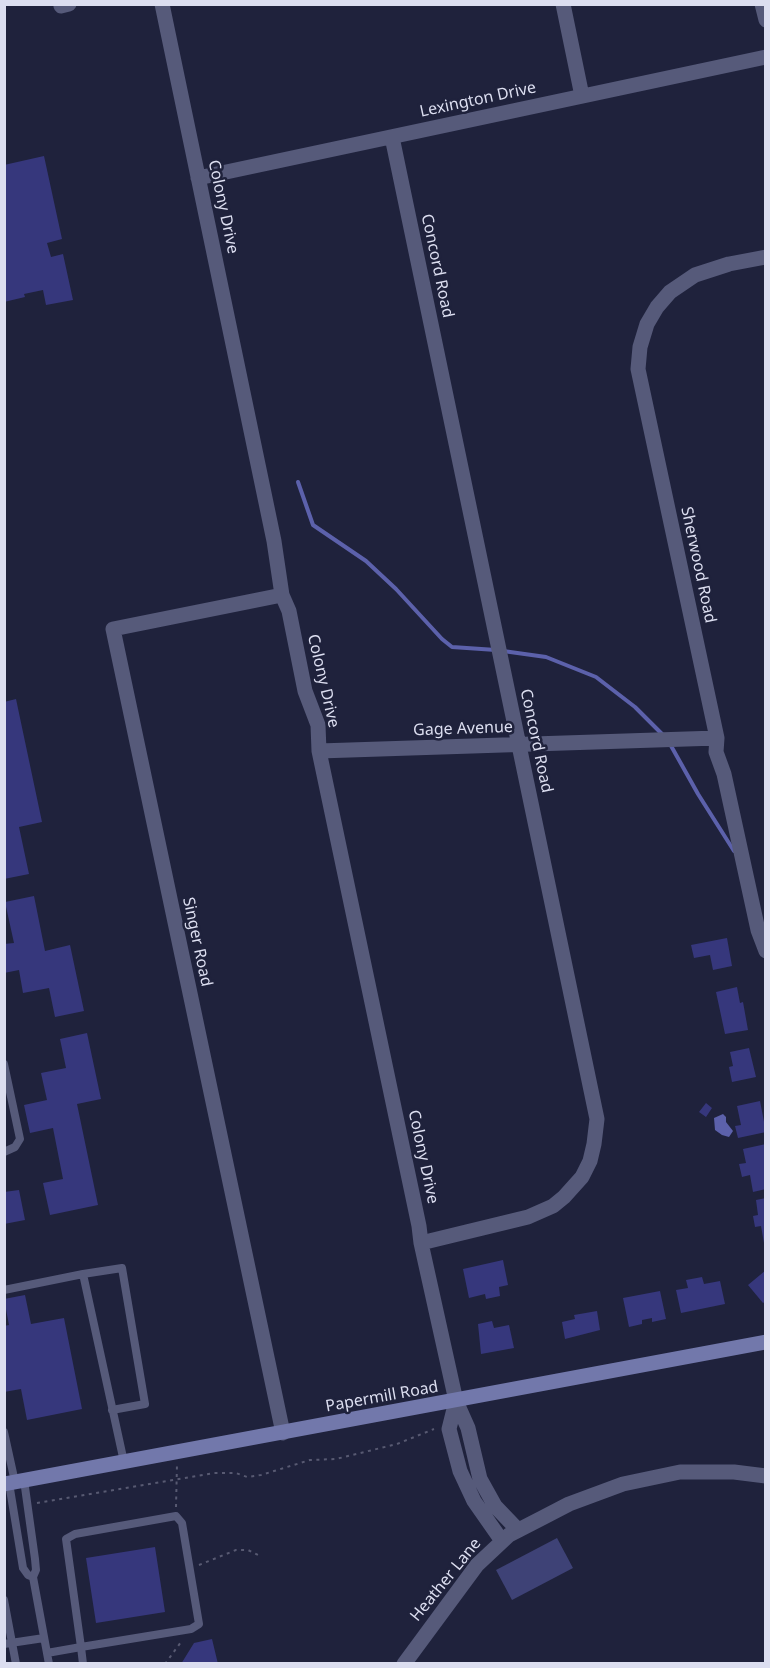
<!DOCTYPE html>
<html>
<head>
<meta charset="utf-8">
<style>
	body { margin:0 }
	#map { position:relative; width:770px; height:1668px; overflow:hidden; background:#1f223c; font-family:"Noto Sans",sans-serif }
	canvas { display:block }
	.frame { position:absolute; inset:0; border:6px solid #dcdef0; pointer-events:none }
</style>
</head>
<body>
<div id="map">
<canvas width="770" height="1668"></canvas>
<div class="frame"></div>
</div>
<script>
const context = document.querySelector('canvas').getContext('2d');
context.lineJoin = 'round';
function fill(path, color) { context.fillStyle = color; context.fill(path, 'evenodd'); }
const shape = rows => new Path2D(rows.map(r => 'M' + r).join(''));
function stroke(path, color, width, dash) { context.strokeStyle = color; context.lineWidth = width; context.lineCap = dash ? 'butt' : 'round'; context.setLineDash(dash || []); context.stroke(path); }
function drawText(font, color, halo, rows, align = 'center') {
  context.font = font + ' "Noto Sans",sans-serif'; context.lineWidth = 5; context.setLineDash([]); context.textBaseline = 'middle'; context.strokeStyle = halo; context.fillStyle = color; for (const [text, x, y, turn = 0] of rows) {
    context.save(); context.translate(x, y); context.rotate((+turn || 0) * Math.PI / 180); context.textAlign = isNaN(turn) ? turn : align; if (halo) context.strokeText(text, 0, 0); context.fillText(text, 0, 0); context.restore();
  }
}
const green = shape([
	[557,1538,573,1568,512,1600,496,1570]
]);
const water = shape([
	[723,1114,726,1117,726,1122,733,1131,729,1137,722,1135,715,1130,714,1118]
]);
const stream = shape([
	[298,482,313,525,366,561,396,589,442,639,452,647,496,650],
	[503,651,546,657,596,677,635,707,664,736],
	[670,744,698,794,734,851]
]);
const building = shape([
	[44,156,62,239,47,243,51,257,63,254,73,300,46,305,43,290,24,294,25,297,4,302,4,165],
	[16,699,42,822,19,827,29,874,4,879,4,702],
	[34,896,45,951,70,945,84,1011,55,1017,49,988,23,993,19,970,4,973,4,944,14,943,5,902],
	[727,938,732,966,713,970,710,955,694,958,691,945],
	[737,987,740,1003,743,1002,748,1030,725,1034,716,992],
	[87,1033,101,1099,77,1104,98,1205,50,1215,43,1183,63,1179,53,1128,30,1133,24,1105,47,1100,41,1073,66,1068,60,1039],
	[749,1048,756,1077,732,1082,729,1067,733,1066,730,1052],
	[760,1101,766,1132,738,1138,735,1126,741,1125,737,1106],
	[706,1103,712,1108,706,1117,699,1112],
	[766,1144,766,1189,753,1192,750,1175,742,1177,739,1164,746,1163,743,1149],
	[19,1190,25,1220,4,1224,4,1192],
	[766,1198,766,1242,764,1243,761,1226,755,1227,753,1216,758,1215,756,1200],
	[503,1260,508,1285,499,1287,500,1296,486,1299,485,1294,469,1298,463,1269],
	[766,1270,766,1301,763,1303,748,1285],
	[702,1277,704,1284,720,1281,725,1304,681,1313,676,1290,688,1288,686,1280],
	[660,1291,666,1319,652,1322,652,1318,642,1320,642,1324,629,1327,623,1298],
	[25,1295,31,1324,64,1318,82,1409,27,1420,21,1389,4,1392,4,1326,9,1325,4,1299],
	[597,1311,600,1330,565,1339,562,1322,575,1319,574,1315],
	[492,1321,494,1328,509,1325,514,1348,481,1354,478,1324],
	[155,1547,165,1612,96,1623,86,1558],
	[212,1639,218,1664,181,1664,194,1643]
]);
const path = shape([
	[37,1503,214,1473,236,1473,247,1477,261,1475,310,1460,336,1459,397,1444,434,1429],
	[176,1507,177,1464],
	[199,1565,236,1550,248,1550,258,1555],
	[165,1664,181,1642]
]);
const lane = shape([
	[4,1064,20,1139,15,1147,4,1152],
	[83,1274,122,1268,145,1404,112,1410],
	[4,1290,83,1274,124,1462],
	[4,1432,15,1482],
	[24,1480,35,1559,36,1570,33,1577,49,1664],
	[9,1483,23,1568,28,1575,33,1577],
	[4,1600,16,1664],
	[4,1644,44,1638],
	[47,1653,81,1647,191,1629,199,1624,182,1523,176,1516,75,1534,66,1539,81,1647,83,1664]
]);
const street = shape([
	[162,4,274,541,282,595,289,611,305,691,318,725,319,751,419,1226,421,1243,456,1401,468,1428,480,1479,495,1506,518,1530],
	[563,4,582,96],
	[762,4,766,20],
	[61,6,69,4],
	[392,137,597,1119,594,1144,590,1161,582,1177,564,1197,553,1206,528,1217,421,1243],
	[198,178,766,57],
	[766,257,729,264,695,275,670,292,657,307,647,324,640,347,638,369,717,738,716,752,724,774,758,930,766,951],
	[282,595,113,629,283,1433],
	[319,751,717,738],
	[456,1401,449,1429,460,1471,474,1501,502,1541],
	[404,1664,477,1565,509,1535,544,1517,569,1504,623,1484,680,1472,734,1472,766,1476]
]);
const secondary = shape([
	[4,1484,766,1342]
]);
const streetNames = [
	["Lexington Drive",478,100,-12],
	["Colony Drive",223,207,78],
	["Concord Road",437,266,78],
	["Sherwood Road",698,565,78],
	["Colony Drive",323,681,77],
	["Gage Avenue",463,729,-2],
	["Concord Road",536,741,78],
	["Singer Road",197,942,78],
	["Colony Drive",423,1157,78],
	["Papermill Road",382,1397,-10],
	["Heather Lane",446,1580,-51]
];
fill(green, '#3e4276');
fill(water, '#5c61ab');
stroke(stream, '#5c61ab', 4);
fill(building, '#36377c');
stroke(path, '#585a72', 2, [3, 4.5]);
stroke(lane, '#565a7a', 8);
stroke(street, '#565a7a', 15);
stroke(secondary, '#7278ab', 15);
drawText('16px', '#dcdef0', '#1f223c', streetNames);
</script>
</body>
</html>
